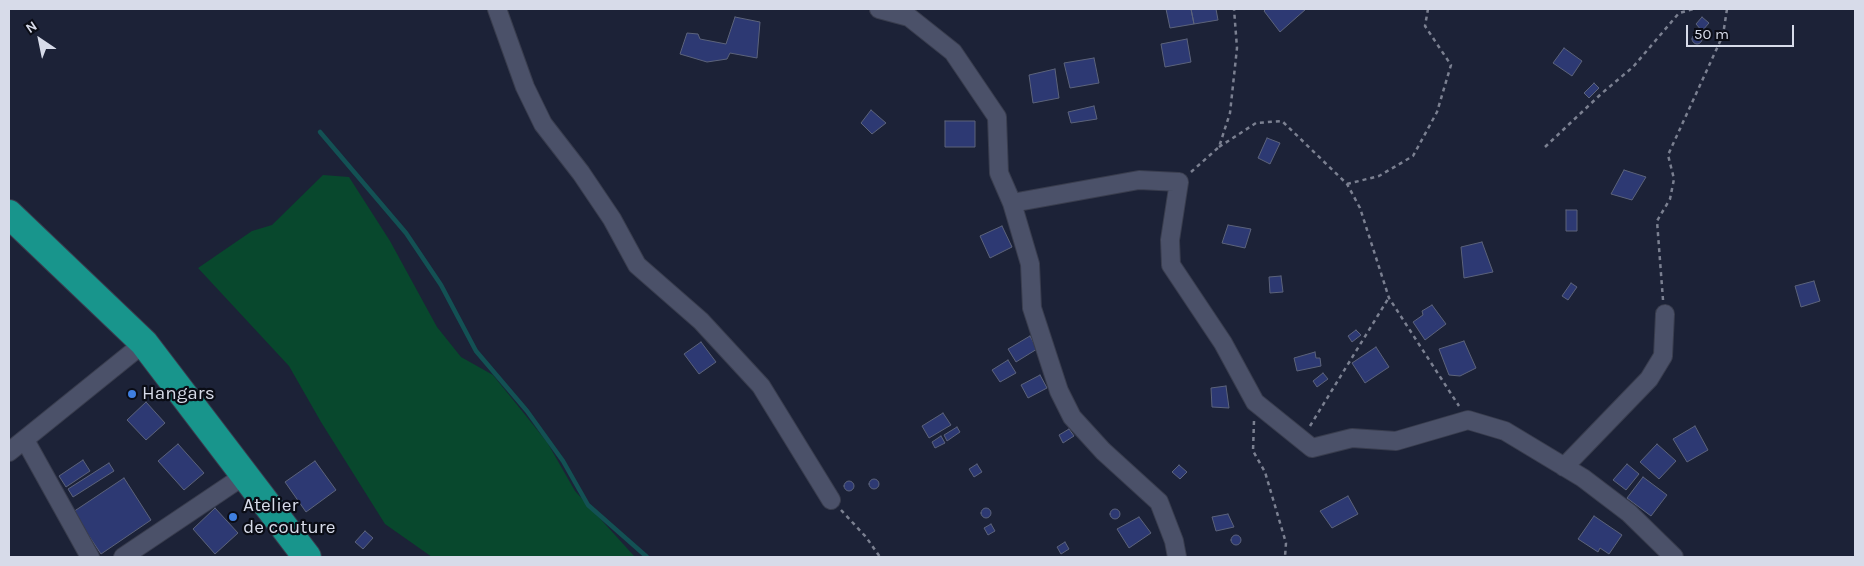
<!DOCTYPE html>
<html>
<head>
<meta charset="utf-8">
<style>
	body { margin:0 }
	#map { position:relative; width:1864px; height:566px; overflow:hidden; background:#1c2237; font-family:Karla,sans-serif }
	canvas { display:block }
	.frame { position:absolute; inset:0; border:10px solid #d7dbe9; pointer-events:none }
	.north { position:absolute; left:15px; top:15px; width:50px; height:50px; -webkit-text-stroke:4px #0a0c15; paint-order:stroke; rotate:326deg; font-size:14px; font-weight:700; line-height:20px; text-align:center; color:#d7dbe9 }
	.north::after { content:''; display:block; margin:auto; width:18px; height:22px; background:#d7dbe9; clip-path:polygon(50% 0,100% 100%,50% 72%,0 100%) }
	.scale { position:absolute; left:1686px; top:25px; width:108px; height:22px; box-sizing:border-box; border:2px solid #d7dbe9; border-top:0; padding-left:6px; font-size:15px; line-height:18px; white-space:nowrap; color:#d7dbe9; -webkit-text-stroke:4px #0a0c15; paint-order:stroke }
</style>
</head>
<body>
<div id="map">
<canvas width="1864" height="566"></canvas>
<div class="frame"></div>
<div class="north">N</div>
<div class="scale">50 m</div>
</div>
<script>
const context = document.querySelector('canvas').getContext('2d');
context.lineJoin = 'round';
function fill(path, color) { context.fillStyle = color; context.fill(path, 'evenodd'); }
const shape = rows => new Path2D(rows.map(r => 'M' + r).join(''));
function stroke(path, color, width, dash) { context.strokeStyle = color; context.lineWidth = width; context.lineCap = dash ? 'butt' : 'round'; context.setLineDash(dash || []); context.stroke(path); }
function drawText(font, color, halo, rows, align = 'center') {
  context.font = font + ' Karla,sans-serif'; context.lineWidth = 4.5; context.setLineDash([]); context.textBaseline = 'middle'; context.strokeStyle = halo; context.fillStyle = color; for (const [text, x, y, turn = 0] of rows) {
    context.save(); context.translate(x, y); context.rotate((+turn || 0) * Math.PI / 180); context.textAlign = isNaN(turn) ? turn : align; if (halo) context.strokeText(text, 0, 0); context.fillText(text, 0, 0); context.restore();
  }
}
const green = shape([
	[323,175,349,177,390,241,437,327,461,357,493,375,547,442,575,491,635,557,432,557,385,524,321,422,289,366,198,268,252,231,272,225]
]);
const stream = shape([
	[320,132,406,233,441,285,476,351,527,411,563,461,588,505,647,557]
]);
const building = shape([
	[1166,9,1191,9,1194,24,1170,28,1166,9],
	[1191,9,1216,9,1218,20,1194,24,1191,9],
	[1266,9,1306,9,1280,32,1264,11,1266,9],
	[735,17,760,22,757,58,730,53,727,59,707,62,680,54,687,33,698,34,700,39,726,44,735,17],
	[1702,17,1709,23,1702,31,1696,24,1702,17],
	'1692 39a5 5 0 1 1 10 0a5 5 0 1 1-10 0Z',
	[1187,39,1191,62,1165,67,1161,44,1187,39],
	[1564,48,1582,61,1572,76,1553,63,1564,48],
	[1094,58,1099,83,1070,88,1064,63,1094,58],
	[1055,69,1059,98,1033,103,1029,75,1055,69],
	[1594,83,1599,88,1589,98,1584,93,1594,83],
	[1094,106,1097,119,1071,123,1068,112,1094,106],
	[871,110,886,123,872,134,861,123,871,110],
	[945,121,975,121,975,147,945,147,945,121],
	[1267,138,1280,143,1270,164,1258,158,1267,138],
	[1624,170,1646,177,1632,200,1611,194,1624,170],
	[1566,210,1577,210,1577,231,1566,231,1566,210],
	[1228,225,1251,229,1245,248,1222,243,1228,225],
	[1002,226,1012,247,990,258,980,236,1002,226],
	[1482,242,1493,272,1464,278,1461,247,1482,242],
	[1281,276,1283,292,1270,293,1269,277,1281,276],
	[1814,281,1820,301,1801,307,1795,286,1814,281],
	[1571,283,1577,287,1568,300,1562,296,1571,283],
	[1432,305,1446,324,1425,340,1413,322,1423,315,1422,311,1432,305],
	[1356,330,1361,335,1352,342,1348,336,1356,330],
	[1030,336,1037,349,1016,362,1008,349,1030,336],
	[1464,341,1476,368,1460,376,1449,375,1439,349,1464,341],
	[701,342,716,362,699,374,684,354,701,342],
	[1376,347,1389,367,1365,383,1352,363,1376,347],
	[1315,352,1316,358,1320,358,1321,366,1297,371,1294,358,1315,352],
	[1008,360,1016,373,1000,382,992,370,1008,360],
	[1323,373,1328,379,1317,387,1313,381,1323,373],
	[1040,375,1047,388,1028,398,1021,385,1040,375],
	[1226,386,1229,408,1212,407,1211,388,1226,386],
	[146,402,165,423,146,440,127,420,146,402],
	[943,413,951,425,929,438,922,426,943,413],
	[1695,426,1708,450,1687,462,1673,439,1695,426],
	[957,427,960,432,947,441,944,435,957,427],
	[1069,429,1074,436,1063,443,1059,435,1069,429],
	[941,436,945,443,935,448,932,442,941,436],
	[178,444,204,473,184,490,158,461,178,444],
	[1657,444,1676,461,1659,479,1640,462,1657,444],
	[83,460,90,471,66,487,59,476,83,460],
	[315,461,336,490,306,512,285,482,315,461],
	[109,463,114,471,73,497,68,489,109,463],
	[977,464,982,472,974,477,969,469,977,464],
	[1627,464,1639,474,1626,490,1613,480,1627,464],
	[1179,465,1187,472,1180,479,1172,472,1179,465],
	[1643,477,1667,495,1651,516,1627,498,1643,477],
	[124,478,151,520,101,554,73,512,124,478],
	'869 484a5 5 0 1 1 10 0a5 5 0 1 1-10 0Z',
	'844 486a5 5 0 1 1 10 0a5 5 0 1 1-10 0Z',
	[1348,496,1358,514,1332,528,1320,511,1348,496],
	[215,508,238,533,215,554,193,529,215,508],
	'981 513a5 5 0 1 1 10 0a5 5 0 1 1-10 0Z',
	'1110 514a5 5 0 1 1 10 0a5 5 0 1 1-10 0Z',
	[1228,514,1234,527,1216,531,1212,517,1228,514],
	[1594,516,1622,535,1609,554,1600,548,1598,552,1578,539,1594,516],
	[1139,517,1151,533,1129,548,1117,529,1139,517],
	[991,524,995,531,988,535,984,528,991,524],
	[365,531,373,538,363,549,355,542,365,531],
	'1231 540a5 5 0 1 1 10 0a5 5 0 1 1-10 0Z',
	[1065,542,1069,549,1061,554,1057,547,1065,542]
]);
const path = shape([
	[1219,147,1256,123,1282,121,1347,184,1360,208,1389,298,1459,406],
	[1545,147,1601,94,1633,67,1679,13,1694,9],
	[1191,172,1219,147,1230,113,1237,48,1234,9],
	[1347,184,1379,176,1413,156,1437,112,1451,65,1425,26,1428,9],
	[1663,300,1657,221,1670,199,1674,179,1668,155,1723,35,1727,9],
	[1254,421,1253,451,1265,472,1286,543,1285,557],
	[1310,426,1388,299],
	[841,510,866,537,880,557]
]);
const street = shape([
	[497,9,525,87,543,124,581,173,612,219,637,265,701,321,761,386,831,500],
	[879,9,909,17,953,52,997,117,999,173,1012,203,1030,264,1032,308,1059,391,1072,417,1103,451,1159,502,1174,541,1177,557],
	[1012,203,1139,180,1179,182,1170,240,1171,265,1223,343,1255,402,1312,448,1352,438,1396,441,1468,420,1505,431,1583,478,1629,513,1674,557],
	[25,440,90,557],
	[9,452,144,343],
	[1564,467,1649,379,1663,356,1665,314],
	[123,557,245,475]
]);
const highway = shape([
	[9,214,144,343,307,557]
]);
const markers = [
	[132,394,5,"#3f7fe0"],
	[233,517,5,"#3f7fe0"]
];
const poiNames = [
	["Hangars",142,394],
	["Atelier",243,506],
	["de couture",243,528]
];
fill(green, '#08482d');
stroke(stream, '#135154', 4.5);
fill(building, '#2d3973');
stroke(building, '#5c637b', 1);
stroke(street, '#393d4e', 20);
stroke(highway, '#393d4e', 30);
stroke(path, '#7b8091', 2.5, [4, 4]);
stroke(street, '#4b5169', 18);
stroke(highway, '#18958c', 28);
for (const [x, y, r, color] of markers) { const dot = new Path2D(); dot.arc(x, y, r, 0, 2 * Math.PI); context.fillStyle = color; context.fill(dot); stroke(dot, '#0a0c15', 2); }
drawText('19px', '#d7dbe9', '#0a0c15', poiNames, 'left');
</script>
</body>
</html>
